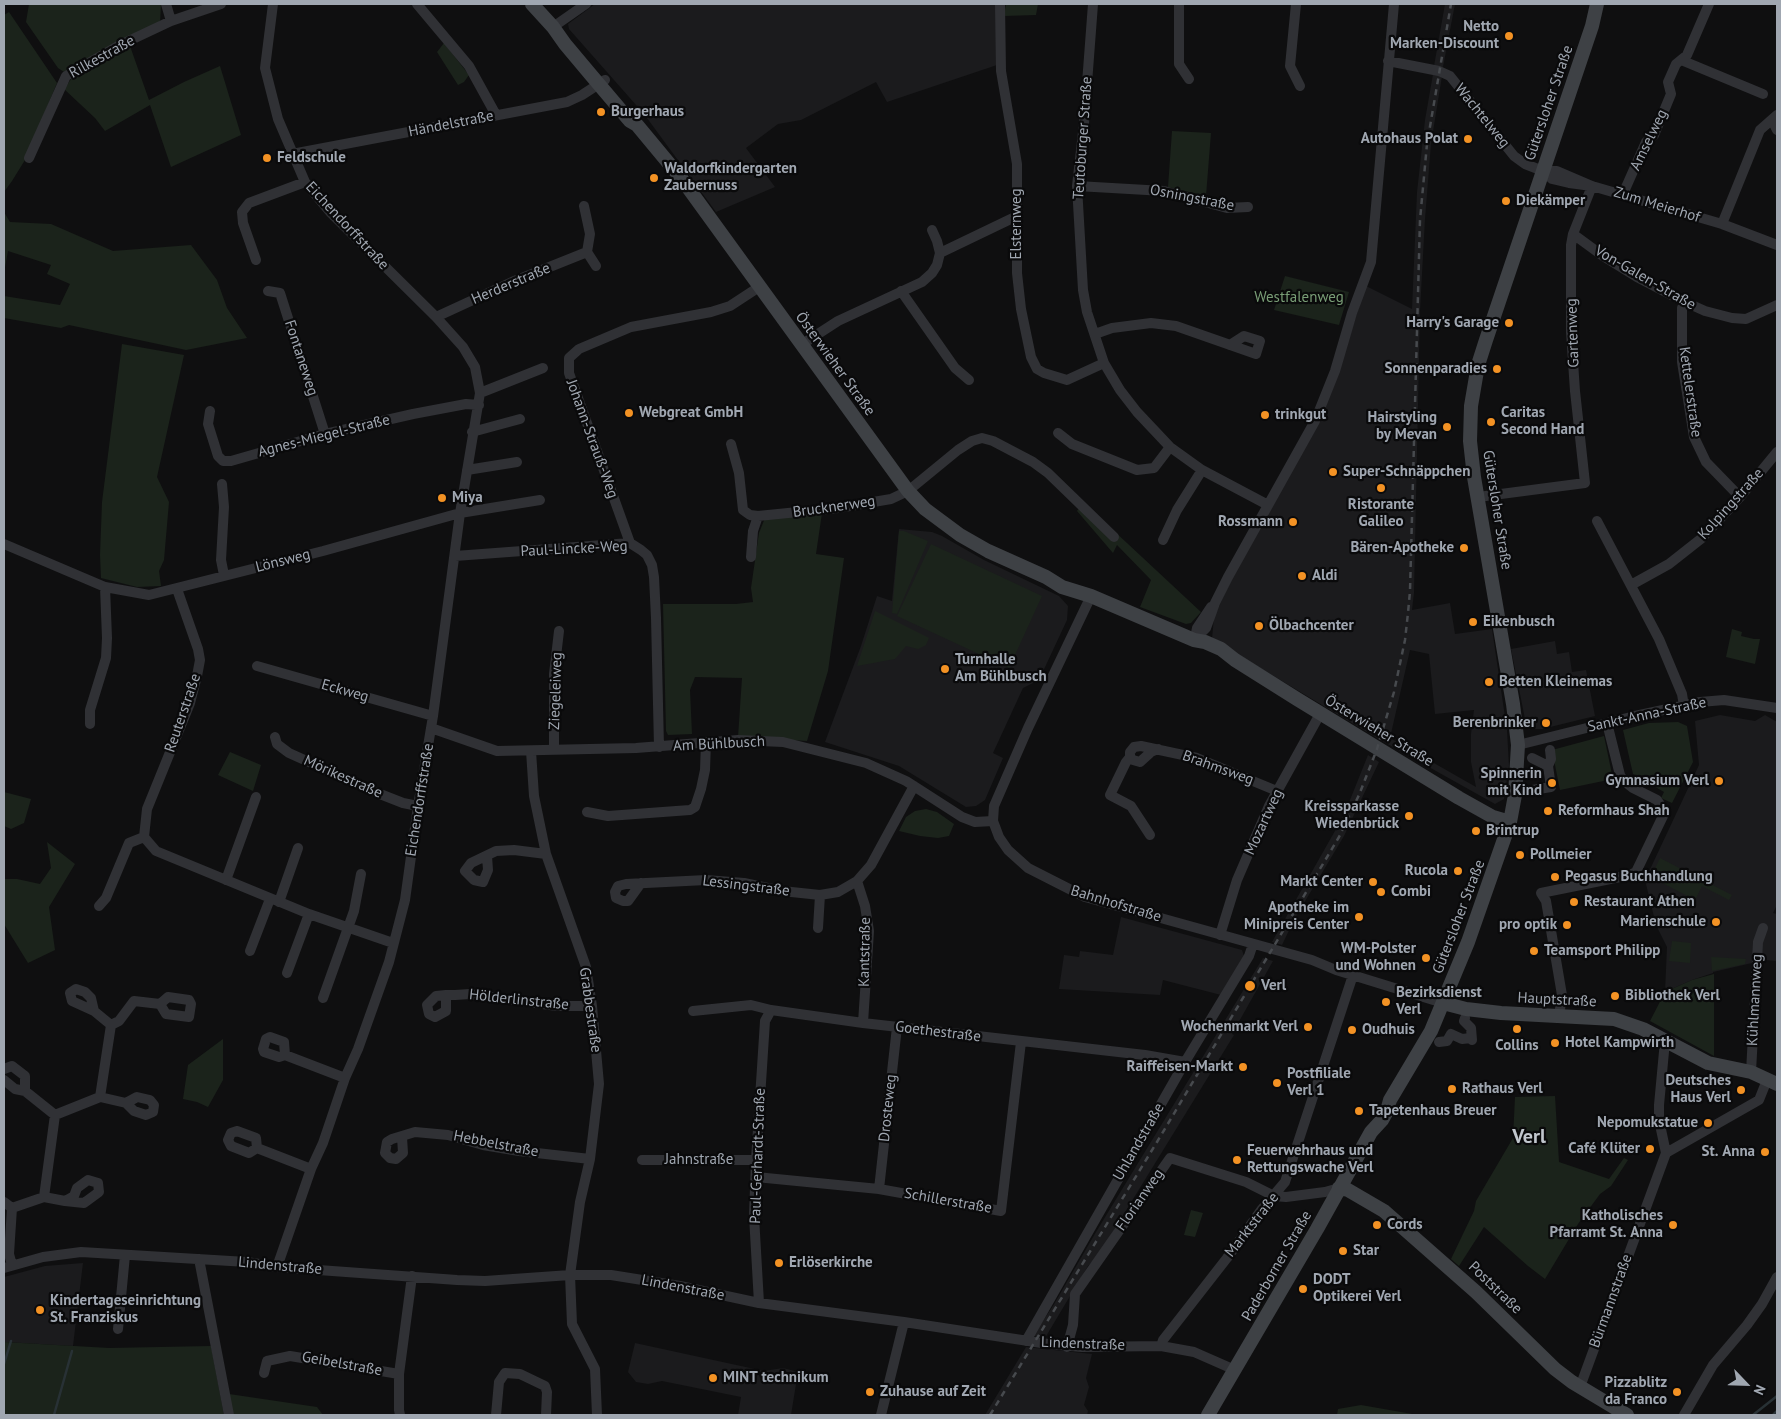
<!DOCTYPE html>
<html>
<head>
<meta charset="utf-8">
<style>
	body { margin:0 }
	#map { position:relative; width:1781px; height:1419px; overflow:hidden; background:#0f0f10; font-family:"PT Sans",sans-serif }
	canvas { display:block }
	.frame { position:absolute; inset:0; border:5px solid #a0a7b1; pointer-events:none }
	.north { position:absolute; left:1721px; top:1359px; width:50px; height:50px; -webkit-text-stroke:4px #0a0a0b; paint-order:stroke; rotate:114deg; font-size:14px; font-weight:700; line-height:20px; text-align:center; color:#a0a7b1 }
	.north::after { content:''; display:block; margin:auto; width:18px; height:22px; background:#a0a7b1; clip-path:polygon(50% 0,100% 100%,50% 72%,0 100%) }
</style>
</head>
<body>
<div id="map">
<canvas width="1781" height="1419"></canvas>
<div class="frame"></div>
<div class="north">N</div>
</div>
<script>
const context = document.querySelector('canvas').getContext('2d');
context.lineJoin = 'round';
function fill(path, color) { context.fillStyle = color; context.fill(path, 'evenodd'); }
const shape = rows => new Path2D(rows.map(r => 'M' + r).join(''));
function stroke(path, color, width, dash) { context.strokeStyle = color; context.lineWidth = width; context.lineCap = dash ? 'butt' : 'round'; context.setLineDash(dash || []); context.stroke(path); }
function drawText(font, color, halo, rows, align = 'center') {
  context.font = font + ' "PT Sans",sans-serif'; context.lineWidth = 4.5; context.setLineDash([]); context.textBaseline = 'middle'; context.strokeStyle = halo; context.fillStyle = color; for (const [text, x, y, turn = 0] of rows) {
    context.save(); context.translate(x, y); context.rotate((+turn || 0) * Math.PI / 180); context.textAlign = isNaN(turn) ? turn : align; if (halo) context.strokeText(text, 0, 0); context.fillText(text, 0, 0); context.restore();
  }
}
const built = shape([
	[595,4,998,4,997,65,887,102,876,82,801,120,778,124,746,148,775,187,716,212,644,114,569,29,568,24],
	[1445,4,1455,4,1443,67,1434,66],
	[1433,74,1442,76,1431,144,1425,219,1420,311,1414,593,1412,610,1450,603,1455,634,1492,629,1507,730,1509,766,1504,799,1495,804,1377,738,1212,639,1214,617,1237,568,1338,371,1366,286,1412,309,1417,192,1425,120],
	[1410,650,1429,654,1435,714,1474,710,1471,734,1471,762,1476,787,1390,738],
	[899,529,932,532,942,536,984,560,1059,596,1068,606,1067,620,1039,680,1023,688,993,753,1003,758,985,800,976,806,966,807,899,766,825,742,861,646,877,596,892,601],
	[1555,641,1557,654,1569,652,1572,672,1586,670,1595,716,1542,729,1530,729,1526,724,1511,649],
	[1720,715,1755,721,1765,715,1777,722,1777,905,1773,913,1777,914,1777,961,1765,960,1713,972,1713,973,1692,980,1665,992,1667,947,1656,925,1645,880,1699,765,1695,721],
	[1368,755,1379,762,1344,836,1295,918,1282,945,1272,942,1344,815],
	[1121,917,1242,950,1244,956,1221,995,1163,980,1160,995,1059,989,1064,955,1079,957,1080,951,1113,955],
	[1263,958,1273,961,1232,1034,1234,1035,1098,1256,1088,1266,1045,1338,1033,1336,1053,1306,1096,1232],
	[83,1263,73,1346,4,1342,4,1277,45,1266],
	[635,1343,764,1371,783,1368,798,1372,791,1415,738,1415,741,1397,662,1381,648,1384,636,1382,628,1372],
	[1026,1347,1092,1354,1086,1378,1089,1387,1084,1405,1088,1411,1087,1415,985,1415]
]);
const green = shape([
	[29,4,161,4,160,24,64,72,58,68,26,22],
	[1006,4,1038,4,1036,15,1004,16],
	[9,12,57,83,25,160,12,181,4,192,4,15],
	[444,43,469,75,464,82,458,85,437,52],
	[130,46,149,100,184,82,220,66,241,135,171,167,150,105,105,131,95,118,64,89,74,75],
	[1172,131,1211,133,1206,196,1168,187],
	[4,212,10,222,51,224,113,251,191,245,217,280,227,308,247,338,186,350,69,325,61,328,4,318,4,296,60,305,70,284,47,274,51,265,8,251,4,273],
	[1285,276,1349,292,1339,325,1274,310],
	[122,344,184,355,157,477,169,502,164,560,159,571,161,586,137,587,101,578,100,555,102,502],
	[1083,502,1201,612,1191,623,1186,624,1140,607,1151,580,1117,545,1113,553,1077,511],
	[822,513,816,554,844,558,828,671,807,741,738,737,742,678,695,677,690,690,692,734,668,735,666,731,663,604,736,604,753,602,751,588,759,533,765,518],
	[899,531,904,531,928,541,897,614,892,613],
	[931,544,1042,596,1009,668,897,616],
	[875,611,929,638,926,645,918,649,906,646,895,659,857,666],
	[1732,629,1742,632,1741,636,1754,639,1760,639,1755,664,1726,657],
	[1678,722,1687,726,1693,762,1672,803,1661,798,1664,792,1633,774,1623,730,1649,723],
	[1604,736,1613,779,1560,790,1552,750],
	[230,752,261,765,253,791,218,775],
	[4,792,31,799,24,823,11,829,4,826],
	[926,809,937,812,954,824,949,836,938,838,920,836,899,831,906,817,915,811],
	[47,842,75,864,49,907,55,950,28,963,4,924,4,879,17,879,40,884,51,868],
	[1660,858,1732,895,1729,900,1702,886,1695,900,1651,877],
	[1672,941,1691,943,1690,963,1669,961],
	[1711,957,1746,959,1745,964,1712,971],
	[1714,974,1714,1056,1650,1021,1665,992,1692,980],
	[223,1039,223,1080,208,1107,197,1102,183,1099,188,1065],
	[1555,1096,1559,1162,1609,1179,1624,1158,1628,1160,1611,1186,1600,1194,1578,1224,1545,1279,1528,1266,1484,1227,1459,1266,1451,1259,1474,1211,1476,1201,1513,1138,1515,1097],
	[1191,1210,1203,1213,1195,1237,1184,1235],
	[4,1342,109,1348,211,1346,224,1415,4,1415],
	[229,1394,317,1407,323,1415,233,1415],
	[1361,1405,1418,1415,1337,1415,1338,1409]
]);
const stream = shape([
	[4,1364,11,1341],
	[54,1415,72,1351],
	[1753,1415,1777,1396],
	[1773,1415,1777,1411]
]);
const street = shape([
	[166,4,171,21],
	[273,4,265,68,278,119,305,182,331,213,436,317,463,347,475,367,480,393,460,513,433,716,418,806,405,900,389,962,358,1049,345,1078,323,1143,311,1169,277,1267],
	[417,4,469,66,496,115],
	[1000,4,1001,71,1017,164,1017,273,1021,309,1031,357,1037,369,1044,373,1067,380,1104,363],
	[1093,4,1084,123,1077,186,1083,290,1087,312,1104,363,1120,390,1137,412,1170,447,1202,470,1268,505],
	[1179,4,1179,64,1189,79],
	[1296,4,1290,66,1300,86],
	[553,27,586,4],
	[1681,60,1763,94],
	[1388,61,1439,71,1450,76,1514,156,1525,164,1543,171,1552,179,1569,183,1592,186],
	[1772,120,1777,130],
	[292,154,567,102,582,95,605,80],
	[29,158,66,76,118,46,171,21,221,4],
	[1543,171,1557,171,1592,186,1722,224,1777,245],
	[1077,186,1164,191,1227,208,1248,207],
	[1623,194,1646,142,1654,135,1671,94,1668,82,1676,64,1687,55,1709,4],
	[584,206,590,234,587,252,596,266],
	[1722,224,1760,130,1777,115],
	[1573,234,1603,256,1637,277,1685,302,1705,311,1732,318,1746,319,1777,305],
	[940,253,1017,216],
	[256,260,243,223,242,212,249,203,305,182],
	[268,291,280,293,325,434],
	[901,291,955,368,969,380],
	[1685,302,1682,308,1682,362,1694,437,1706,462,1740,497],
	[436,317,512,282,587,252],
	[1095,334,1112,328,1151,323,1176,326,1256,354,1260,341,1244,336,1230,345],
	[801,345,838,321,922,282,932,273,937,265,940,253,937,241,932,230],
	[480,393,543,368],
	[210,411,208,424,218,456,223,461,231,461,325,434,413,414,466,404,479,405],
	[472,432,520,419],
	[1058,433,1072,444,1137,470,1154,468,1170,447],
	[731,444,739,473,743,510,750,515,758,516,838,508,891,499,908,491,958,450,972,441,982,438,993,441,1033,462,1048,473,1114,537],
	[467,470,517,462],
	[222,484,224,507,221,560,224,575],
	[1478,497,1585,483,1575,391,1571,332,1571,245,1573,234,1592,186],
	[1597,521,1659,639,1682,694,1684,706],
	[1163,540,1177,510,1202,470],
	[630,543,569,373,569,358,579,349,631,327,711,312,730,306,759,287],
	[4,544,105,587,149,595,323,551,460,513,540,500],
	[455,556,630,543,641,550,647,555,652,565,654,577,656,618,659,747],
	[751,557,753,531,758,516],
	[1631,585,1669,564,1702,538,1740,497,1777,452],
	[1091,596,1028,728,994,806,993,821,999,837,1008,850,1028,868,1085,897,1312,960,1336,970,1443,1003],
	[1195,638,1197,628,1211,607],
	[1194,640,1206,628,1215,603,1228,577,1315,421,1335,371,1352,313,1371,262,1394,4],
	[257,666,433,716],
	[90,724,90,710,106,658,107,638,105,587],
	[431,728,497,751,636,748,738,740,783,742,866,763,906,781,962,817,975,822,993,821],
	[275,737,277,744,289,753,380,794,403,803,418,806],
	[1518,745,1635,716,1700,702,1724,700,1777,708],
	[554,750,554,674,559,631],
	[531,751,534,796,546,854,586,967,592,1006,599,1084,590,1159,580,1202,570,1275,572,1324,595,1369,597,1415],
	[1130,757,1133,760,1140,762,1151,752,1158,749],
	[1548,766,1551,759,1550,750],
	[1526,791,1551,787,1548,766,1532,758],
	[587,812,608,816,690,810,695,807,701,789,705,770,706,742],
	[1150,835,1131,806,1110,795,1126,762,1130,757,1130,752,1134,747,1141,746,1197,758,1277,791],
	[144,837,156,851,309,914,393,943],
	[487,856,488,870,483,882,474,880,465,871,471,863,496,851,514,850,546,854],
	[226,880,256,797],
	[857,881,865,906,869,931,863,1023],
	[641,883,628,901,623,901,616,898,615,892,618,886,626,884,706,880,744,883,782,891,820,895,838,892,857,881,871,865,914,786],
	[279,902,298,848],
	[99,906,106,898,129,843,144,837,147,809,190,703,197,676,200,660,198,649,177,589],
	[818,928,820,895],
	[1220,935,1237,880,1269,806,1320,714],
	[250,951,270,899],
	[287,973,309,914],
	[446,995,446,1011,435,1017,429,1014,427,1005,436,996,446,995,455,995,470,994,557,1006,592,1006],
	[323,998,354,911,361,874],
	[94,1011,72,1001,70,993,76,989,85,992,91,998,94,1011,111,1025],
	[693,1011,751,1005,771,1010,863,1023,1145,1055,1185,1062],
	[1559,1016,1562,995,1546,901,1541,893,1630,875,1636,872,1663,816,1664,810,1657,800,1633,788,1623,780,1620,775,1607,723],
	[1465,1018,1464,1021,1471,1028,1472,1040],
	[1439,1042,1447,1041,1451,1034,1462,1039,1471,1038],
	[285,1055,284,1042,270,1037,266,1039,263,1049,264,1052,279,1057,285,1055,345,1078],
	[4,1069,12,1066,25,1076,25,1091],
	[1751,1072,1758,942,1763,928],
	[4,1080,15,1089,25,1091,55,1115],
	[100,1097,126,1103,134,1111,146,1115,153,1112,154,1105,150,1100,137,1097,126,1103],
	[237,1131,256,1138,257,1148,249,1153,231,1146,228,1140,231,1133,237,1131],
	[402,1137,403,1153,396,1159,390,1158,385,1153,387,1142,392,1139,415,1132,448,1135,483,1145,519,1151,590,1159],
	[257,1148,311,1169],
	[1666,1153,1759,1100,1767,1080],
	[642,1160,756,1160],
	[756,1177,879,1189,1001,1211,1021,1042],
	[879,1189,897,1027],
	[44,1197,65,1201,74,1196,77,1188,88,1180,98,1183,99,1192,84,1203,65,1201],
	[4,1202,12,1208],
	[199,1259,229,1415],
	[12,1265,9,1254,12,1208,44,1197,55,1115,100,1097,111,1025,119,1021,134,1001,160,1004,168,997,189,1000,191,1004,189,1017,166,1014,160,1004],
	[4,1268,43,1257,81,1252,247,1262,277,1267,457,1280,485,1281,570,1275,611,1275,680,1286,759,1303,904,1322,1048,1344,1082,1347,1161,1346,1194,1352,1235,1370],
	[759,1303,754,1216,756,1160,765,1021,771,1010],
	[118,1329,125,1255],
	[1026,1341,1185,1062,1249,956,1253,944],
	[1161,1346,1163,1340,1227,1258,1262,1209,1285,1182,1353,975],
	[1067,1347,1073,1325,1075,1294,1170,1158,1246,1182,1274,1196,1286,1197,1325,1192,1339,1188],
	[264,1373,267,1361,290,1356,399,1374],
	[1580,1387,1666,1153,1659,1120,1659,1105,1665,1041],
	[400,1415,399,1410,399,1374,412,1276],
	[496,1415,499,1382,505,1373,520,1374,545,1386,547,1392,546,1415],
	[881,1415,904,1322],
	[1684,1415,1713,1365,1747,1325,1762,1304,1777,1277]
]);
const secondary = shape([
	[532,4,553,27,565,44,591,75,630,121,637,125,681,178,908,491,925,509,960,535,988,551,1046,577,1062,587,1091,596,1194,640,1205,642,1221,649,1235,660,1297,699,1459,798,1493,817,1510,822],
	[1443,1003,1466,1009,1501,1013,1614,1019,1643,1029,1708,1063,1751,1072,1777,1084],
	[1339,1188,1348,1190,1384,1211,1476,1292,1555,1369,1572,1382,1627,1415],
	[1208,1415,1317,1229,1371,1132,1382,1120,1387,1111,1390,1100,1431,1031,1468,942,1510,822,1515,795,1518,745,1513,704,1474,477,1470,441,1471,406,1478,365,1486,340,1592,26,1597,4]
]);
const rail = shape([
	[990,1415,1157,1142,1339,837,1359,795,1377,749,1394,692,1405,640,1408,613,1410,591,1420,220,1427,144,1451,4]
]);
const markers = [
	[1509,36,5,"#f39224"],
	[601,112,5,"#f39224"],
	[1468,139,5,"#f39224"],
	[267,158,5,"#f39224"],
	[654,178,5,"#f39224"],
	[1506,201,5,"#f39224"],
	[1509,323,5,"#f39224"],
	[1497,369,5,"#f39224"],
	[629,413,5,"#f39224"],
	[1265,415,5,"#f39224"],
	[1491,422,5,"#f39224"],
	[1447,427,5,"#f39224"],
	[1333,472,5,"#f39224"],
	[1381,488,5,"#f39224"],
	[442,498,5,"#f39224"],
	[1293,522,5,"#f39224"],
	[1464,548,5,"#f39224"],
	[1302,576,5,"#f39224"],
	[1473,622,5,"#f39224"],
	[1259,626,5,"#f39224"],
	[945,669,5,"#f39224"],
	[1489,682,5,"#f39224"],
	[1546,723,5,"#f39224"],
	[1719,781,5,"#f39224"],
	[1552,783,5,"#f39224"],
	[1548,811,5,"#f39224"],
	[1409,816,5,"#f39224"],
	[1476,831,5,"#f39224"],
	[1520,855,5,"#f39224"],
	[1458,871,5,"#f39224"],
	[1555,877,5,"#f39224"],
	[1373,882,5,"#f39224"],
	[1381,892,5,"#f39224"],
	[1574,902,5,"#f39224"],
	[1359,917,5,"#f39224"],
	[1716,922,5,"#f39224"],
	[1567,925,5,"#f39224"],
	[1534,951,5,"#f39224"],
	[1426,958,5,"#f39224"],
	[1250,986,6,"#f39224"],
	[1615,996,5,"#f39224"],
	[1386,1002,5,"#f39224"],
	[1308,1027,5,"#f39224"],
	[1517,1029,5,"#f39224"],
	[1352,1030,5,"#f39224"],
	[1555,1043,5,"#f39224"],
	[1243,1067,5,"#f39224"],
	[1277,1083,5,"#f39224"],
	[1452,1089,5,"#f39224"],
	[1741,1090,5,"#f39224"],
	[1359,1111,5,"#f39224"],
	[1708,1123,5,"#f39224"],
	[1650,1149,5,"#f39224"],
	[1765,1152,5,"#f39224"],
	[1237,1160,5,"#f39224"],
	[1377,1225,5,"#f39224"],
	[1673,1225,5,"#f39224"],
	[1343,1251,5,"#f39224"],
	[779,1263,5,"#f39224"],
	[1303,1289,5,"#f39224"],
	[40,1310,5,"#f39224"],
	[713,1378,5,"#f39224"],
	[870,1392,5,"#f39224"],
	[1677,1392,5,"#f39224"]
];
const poiNames = [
	["Netto",1499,27,"right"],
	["Marken-Discount",1499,44,"right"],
	["Burgerhaus",611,112],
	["Autohaus Polat",1458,139,"right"],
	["Feldschule",277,158],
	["Waldorfkindergarten",664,169],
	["Zaubernuss",664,186],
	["Diekämper",1516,201],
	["Harry's Garage",1499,323,"right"],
	["Sonnenparadies",1487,369,"right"],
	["Webgreat GmbH",639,413],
	["Caritas",1501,413],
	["Second Hand",1501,430],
	["trinkgut",1275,415],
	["Hairstyling",1437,418,"right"],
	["by Mevan",1437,435,"right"],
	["Super-Schnäppchen",1343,472],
	["Miya",452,498],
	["Ristorante",1381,505,"center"],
	["Galileo",1381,522,"center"],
	["Rossmann",1283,522,"right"],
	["Bären-Apotheke",1454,548,"right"],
	["Aldi",1312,576],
	["Eikenbusch",1483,622],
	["Ölbachcenter",1269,626],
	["Turnhalle",955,660],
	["Am Bühlbusch",955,677],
	["Betten Kleinemas",1499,682],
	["Berenbrinker",1536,723,"right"],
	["Spinnerin",1542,774,"right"],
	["mit Kind",1542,791,"right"],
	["Gymnasium Verl",1709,781,"right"],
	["Kreissparkasse",1399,807,"right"],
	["Wiedenbrück",1399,824,"right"],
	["Reformhaus Shah",1558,811],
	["Brintrup",1486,831],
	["Pollmeier",1530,855],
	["Rucola",1448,871,"right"],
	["Pegasus Buchhandlung",1565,877],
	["Markt Center",1363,882,"right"],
	["Combi",1391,892],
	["Restaurant Athen",1584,902],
	["Apotheke im",1349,908,"right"],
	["Minipreis Center",1349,925,"right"],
	["Marienschule",1706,922,"right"],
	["pro optik",1557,925,"right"],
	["WM-Polster",1416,949,"right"],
	["und Wohnen",1416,966,"right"],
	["Teamsport Philipp",1544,951],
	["Verl",1261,986],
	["Bezirksdienst",1396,993],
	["Verl",1396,1010],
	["Bibliothek Verl",1625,996],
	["Wochenmarkt Verl",1298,1027,"right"],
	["Oudhuis",1362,1030],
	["Hotel Kampwirth",1565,1043],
	["Collins",1517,1046,"center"],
	["Raiffeisen-Markt",1233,1067,"right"],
	["Postfiliale",1287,1074],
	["Verl 1",1287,1091],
	["Deutsches",1731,1081,"right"],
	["Haus Verl",1731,1098,"right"],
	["Rathaus Verl",1462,1089],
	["Tapetenhaus Breuer",1369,1111],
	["Nepomukstatue",1698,1123,"right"],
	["Café Klüter",1640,1149,"right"],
	["Feuerwehrhaus und",1247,1151],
	["Rettungswache Verl",1247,1168],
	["St. Anna",1755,1152,"right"],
	["Katholisches",1663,1216,"right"],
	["Pfarramt St. Anna",1663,1233,"right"],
	["Cords",1387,1225],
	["Star",1353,1251],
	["Erlöserkirche",789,1263],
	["DODT",1313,1280],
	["Optikerei Verl",1313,1297],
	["Kindertageseinrichtung",50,1301],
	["St. Franziskus",50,1318],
	["MINT technikum",723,1378],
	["Pizzablitz",1667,1383,"right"],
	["da Franco",1667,1400,"right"],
	["Zuhause auf Zeit",880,1392]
];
const streetNames = [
	["Rilkestraße",102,57,-29],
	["Gütersloher Straße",1549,103,-71],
	["Wachtelweg",1482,116,51],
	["Händelstraße",451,124,-11],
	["Teutoburger Straße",1083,138,-86],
	["Amselweg",1649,140,-64],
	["Osningstraße",1192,198,11],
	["Zum Meierhof",1657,205,17],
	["Elsternweg",1017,224,-90],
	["Eichendorffstraße",347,226,47],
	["Von-Galen-Straße",1645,278,30],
	["Herderstraße",511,284,-23],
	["Gartenweg",1573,333,-92],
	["Fontaneweg",301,358,72],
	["Österwieher Straße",835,364,54],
	["Kettelerstraße",1690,392,82],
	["Agnes-Miegel-Straße",324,436,-14],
	["Johann-Strauß-Weg",592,439,70],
	["Kolpingstraße",1731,504,-48],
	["Brucknerweg",834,507,-8],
	["Gütersloher Straße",1497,510,81],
	["Paul-Lincke-Weg",574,549,-3],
	["Lönsweg",283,561,-14],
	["Eckweg",345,691,16],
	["Ziegeleiweg",556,691,-88],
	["Reuterstraße",183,713,-71],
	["Sankt-Anna-Straße",1647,715,-12],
	["Österwieher Straße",1379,731,31],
	["Am Bühlbusch",719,744,-3],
	["Brahmsweg",1218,768,20],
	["Mörikestraße",343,777,24],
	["Eichendorffstraße",420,800,-81],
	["Mozartweg",1264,822,-65],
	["Lessingstraße",746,886,7],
	["Bahnhofstraße",1116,904,17],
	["Gütersloher Straße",1459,917,-69],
	["Kantstraße",865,952,-89],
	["Hölderlinstraße",519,1000,6],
	["Hauptstraße",1557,1000,3],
	["Kühlmannweg",1755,1000,-87],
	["Grabbestraße",590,1010,82],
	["Goethestraße",938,1032,7],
	["Drosteweg",888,1108,-84],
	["Uhlandstraße",1139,1142,-60],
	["Hebbelstraße",496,1144,11],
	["Paul-Gerhardt-Straße",758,1156,-88],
	["Jahnstraße",699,1160],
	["Florianweg",1140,1200,-55],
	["Schillerstraße",948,1201,10],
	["Marktstraße",1252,1225,-52],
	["Lindenstraße",280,1266,5],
	["Paderborner Straße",1277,1266,-60],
	["Lindenstraße",683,1288,11],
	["Poststraße",1495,1288,44],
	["Bürmannstraße",1611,1301,-70],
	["Lindenstraße",1083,1344,2],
	["Geibelstraße",342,1364,10]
];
const parkNames = [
	["Westfalenweg",1299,298]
];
const districtNames = [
	["Verl",1529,1137]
];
fill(built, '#1b1b1d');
fill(green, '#1b231b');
stroke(stream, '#283135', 2.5);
stroke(street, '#303135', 10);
stroke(secondary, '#3e4145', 14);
stroke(rail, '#474a4e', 2.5, [6, 5]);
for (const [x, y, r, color] of markers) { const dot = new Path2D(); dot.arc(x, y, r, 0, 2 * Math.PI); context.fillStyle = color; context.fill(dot); stroke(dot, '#0a0a0b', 2); }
drawText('bold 15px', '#a0a7b1', '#0a0a0b', poiNames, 'left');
drawText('15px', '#a0a7b1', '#0a0a0b', streetNames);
drawText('15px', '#799d76', '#0a0a0b', parkNames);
drawText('bold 20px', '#c1c6cd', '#0a0a0b', districtNames);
</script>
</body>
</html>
